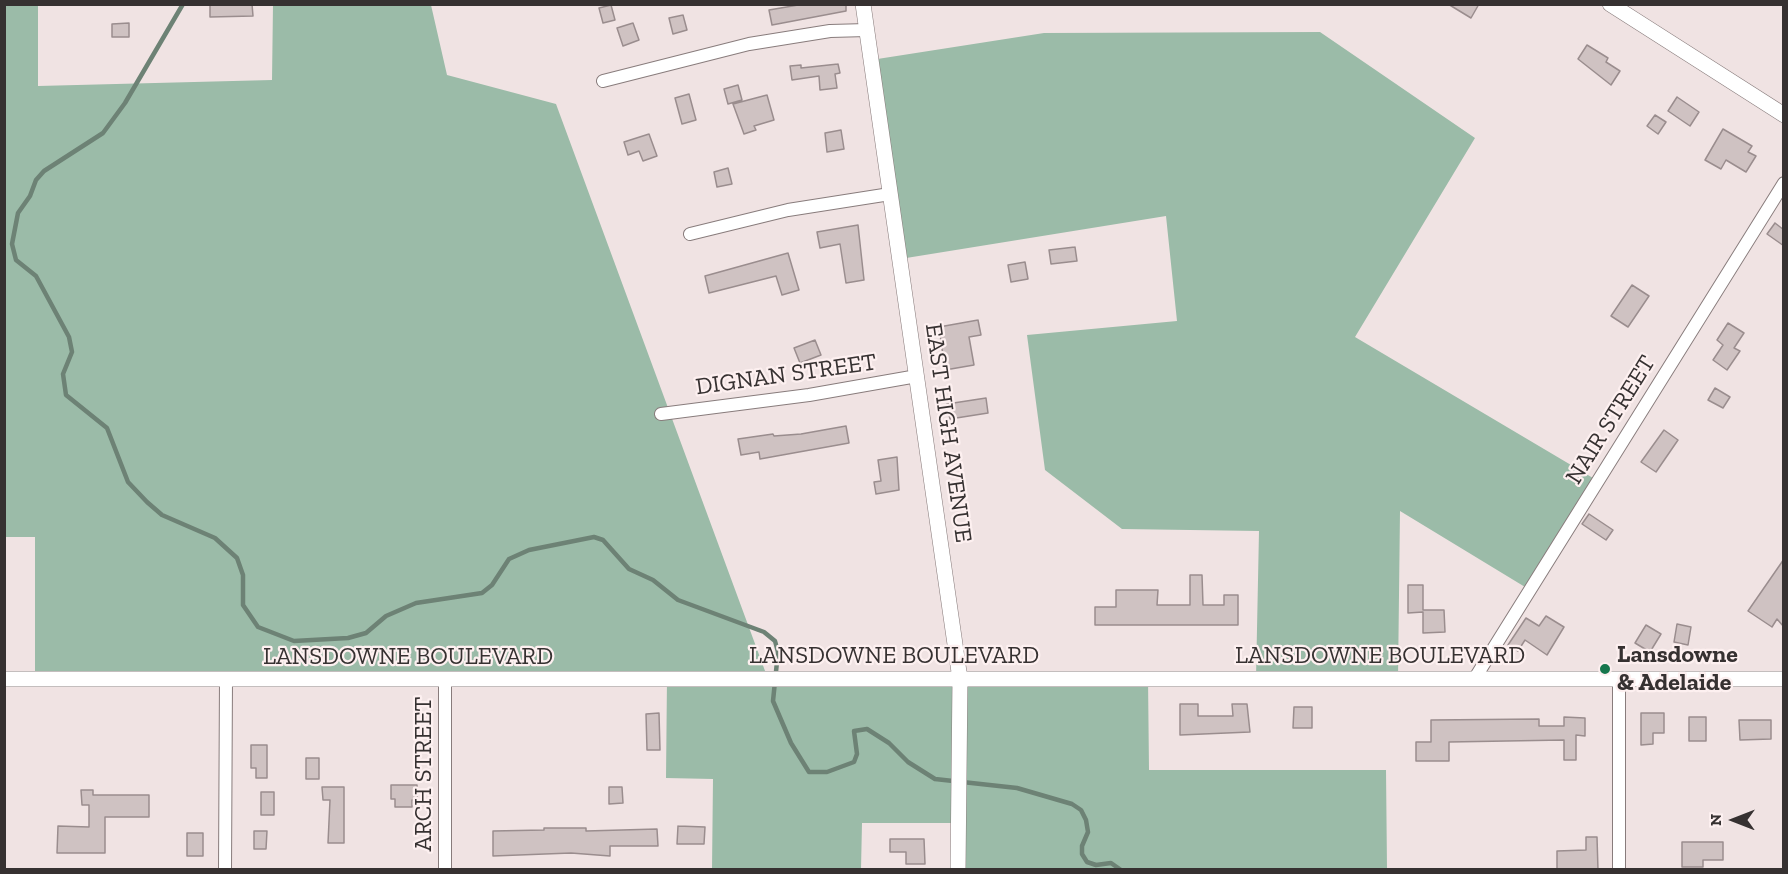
<!DOCTYPE html>
<html>
<head>
<meta charset="utf-8">
<style>
	body { margin:0 }
	#map { position:relative; width:1788px; height:874px; overflow:hidden; background:#f0e3e3; font-family:"Zilla Slab",serif }
	canvas { display:block }
	.frame { position:absolute; inset:0; border:6px solid #363131; pointer-events:none }
	.north { position:absolute; left:1704px; top:790px; width:60px; height:60px; -webkit-text-stroke:4px #fdf0f0; paint-order:stroke; rotate:270deg; font-size:16px; font-weight:700; line-height:24px; text-align:center; color:#363131 }
	.north::after { content:''; display:block; margin:auto; width:21px; height:27px; background:#363131; clip-path:polygon(50% 0,100% 100%,50% 72%,0 100%) }
</style>
</head>
<body>
<div id="map">
<canvas width="1788" height="874"></canvas>
<div class="frame"></div>
<div class="north">N</div>
</div>
<script>
const context = document.querySelector('canvas').getContext('2d');
context.lineJoin = 'round';
function fill(path, color) { context.fillStyle = color; context.fill(path, 'evenodd'); }
const shape = rows => new Path2D(rows.map(r => 'M' + r).join(''));
function stroke(path, color, width, dash) { context.strokeStyle = color; context.lineWidth = width; context.lineCap = dash ? 'butt' : 'round'; context.setLineDash(dash || []); context.stroke(path); }
function drawText(font, color, halo, rows, align = 'center') {
  context.font = font + ' "Zilla Slab",serif'; context.lineWidth = 4.5; context.setLineDash([]); context.textBaseline = 'middle'; context.strokeStyle = halo; context.fillStyle = color; for (const [text, x, y, turn = 0] of rows) {
    context.save(); context.translate(x, y); context.rotate((+turn || 0) * Math.PI / 180); context.textAlign = isNaN(turn) ? turn : align; if (halo) context.strokeText(text, 0, 0); context.fillText(text, 0, 0); context.restore();
  }
}
const forest = shape([
	[4,5,38,5,38,86,272,80,273,5,431,5,447,75,556,104,768,679,1148,678,1149,770,1386,770,1387,869,958,869,958,823,862,823,861,869,712,869,713,779,666,778,667,679,35,679,35,537,4,537],
	[1320,32,1475,138,1355,337,1598,481,1530,590,1400,511,1398,678,1256,678,1259,531,1122,529,1045,470,1027,335,1177,321,1166,216,900,259,871,60,1044,33]
]);
const stream = shape([
	[183,4,125,103,103,133,44,171,36,180,30,196,18,213,12,244,16,260,36,276,69,337,72,352,63,374,66,395,107,428,128,482,147,502,162,515,215,538,237,558,243,575,243,605,258,627,294,641,348,638,366,633,386,616,416,603,482,593,492,585,509,559,529,550,594,537,603,540,629,569,653,580,678,600,764,632,775,641,778,652,773,701,791,743,809,772,827,772,854,762,857,754,854,731,867,729,889,743,908,762,935,779,1017,788,1072,804,1081,810,1086,820,1088,832,1082,846,1082,854,1087,862,1096,865,1111,863,1121,870]
]);
const building = shape([
	[210,4,252,4,253,16,210,17,210,4],
	[804,4,846,4,846,11,772,25,769,10,804,4],
	[1448,4,1479,4,1471,18,1448,4],
	[611,5,615,20,603,23,599,8,611,5],
	[683,15,687,30,673,34,669,18,683,15],
	[129,23,129,37,112,37,112,24,129,23],
	[633,23,639,40,623,46,617,28,633,23],
	[1587,45,1608,58,1606,62,1620,71,1611,85,1578,59,1587,45],
	[838,64,840,73,835,74,837,88,820,90,819,76,792,80,790,66,801,65,801,68,838,64],
	[738,85,742,100,728,104,724,89,738,85],
	[689,94,696,120,682,124,675,98,689,94],
	[767,95,774,120,754,126,756,130,744,134,733,104,767,95],
	[1677,97,1699,112,1690,126,1668,111,1677,97],
	[1655,115,1666,122,1658,134,1647,126,1655,115],
	[1723,129,1752,146,1748,152,1756,156,1746,172,1726,160,1721,169,1705,160,1723,129],
	[841,130,844,149,827,152,825,133,841,130],
	[649,134,657,156,643,161,639,151,628,155,624,142,649,134],
	[728,168,732,184,717,187,714,172,728,168],
	[1775,223,1784,230,1784,246,1767,234,1775,223],
	[858,225,864,280,846,283,840,244,820,248,817,232,858,225],
	[1075,247,1077,261,1051,264,1049,250,1075,247],
	[788,253,799,290,782,295,776,276,709,293,705,276,788,253],
	[1025,262,1028,279,1011,282,1008,265,1025,262],
	[1632,285,1649,296,1628,327,1611,316,1632,285],
	[978,320,981,335,969,337,974,365,945,370,939,327,978,320],
	[1728,323,1744,333,1734,348,1740,351,1727,370,1713,360,1723,345,1717,340,1728,323],
	[815,340,821,355,800,363,794,348,815,340],
	[1715,388,1730,397,1723,408,1708,400,1715,388],
	[986,398,988,413,950,419,947,404,986,398],
	[846,426,849,443,760,459,759,452,741,455,738,439,773,434,774,436,801,434,846,426],
	[1664,430,1678,440,1656,472,1641,462,1664,430],
	[897,457,899,490,876,494,874,482,881,481,878,460,897,457],
	[1589,514,1613,530,1606,540,1582,524,1589,514],
	[1784,559,1784,627,1777,619,1772,627,1748,611,1784,559],
	[1190,575,1202,575,1203,605,1224,605,1224,595,1238,595,1238,625,1095,625,1095,607,1116,607,1116,590,1158,590,1157,605,1190,605,1190,575],
	[1408,585,1423,585,1423,610,1444,610,1445,632,1423,633,1423,612,1408,613,1408,585],
	[1546,616,1564,627,1547,655,1525,640,1518,651,1508,645,1526,618,1539,626,1546,616],
	[1677,624,1691,627,1688,645,1674,642,1677,624],
	[1646,625,1661,634,1650,652,1635,643,1646,625],
	[1180,704,1198,704,1198,716,1233,716,1232,704,1247,704,1250,732,1180,735,1180,704],
	[1294,707,1312,707,1312,728,1293,728,1294,707],
	[659,713,660,750,647,750,646,714,659,713],
	[1641,713,1664,713,1664,733,1653,733,1653,744,1641,745,1641,713],
	[1564,717,1585,718,1585,736,1576,735,1576,760,1564,760,1564,740,1449,742,1449,761,1416,761,1416,742,1431,742,1431,720,1539,719,1539,726,1564,726,1564,717],
	[1689,717,1706,717,1706,741,1689,741,1689,717],
	[1739,720,1771,720,1771,739,1740,740,1739,720],
	[251,745,267,745,267,778,256,778,256,768,251,768,251,745],
	[306,758,319,758,319,779,306,779,306,758],
	[391,785,417,785,417,800,412,800,412,807,395,807,395,799,391,799,391,785],
	[322,787,344,787,344,843,328,843,330,800,323,800,322,787],
	[609,787,622,787,623,803,609,804,609,787],
	[81,790,93,790,93,795,149,795,149,817,105,817,105,853,57,853,58,826,89,827,89,805,82,805,81,790],
	[261,792,274,792,274,815,261,815,261,792],
	[678,826,705,827,704,844,677,844,678,826],
	[544,828,586,828,586,831,657,829,658,846,610,846,610,856,571,853,493,856,493,831,544,830,544,828],
	[254,831,267,831,266,849,254,849,254,831],
	[187,833,203,833,203,856,187,856,187,833],
	[1586,837,1597,837,1598,870,1557,870,1557,851,1586,850,1586,837],
	[890,839,924,839,925,864,906,864,906,852,890,852,890,839],
	[1682,842,1723,842,1723,860,1703,860,1703,867,1682,867,1682,842]
]);
const minor = shape([
	[603,81,749,44,830,31,867,30],
	[690,234,788,210,890,194],
	[661,414,809,395,917,376],
	[1475,678,1784,183],
	[445,679,445,870],
	[225,870,226,679],
	[1619,870,1619,678]
]);
const tertiary = shape([
	[863,4,960,679,958,870],
	[1610,4,1784,115],
	[4,679,1784,679]
]);
const markers = [
	[1605,669,6,"#16764d"]
];
const streetNames = [
	["DIGNAN STREET",786,375,-8],
	["NAIR STREET",1611,420,-58],
	["EAST HIGH AVENUE",948,433,82],
	["LANSDOWNE BOULEVARD",894,656],
	["LANSDOWNE BOULEVARD",1380,656],
	["LANSDOWNE BOULEVARD",408,657],
	["ARCH STREET",424,774,-90]
];
const poiNames = [
	["Lansdowne",1617,655],
	["& Adelaide",1617,683]
];
fill(forest, '#9bbba8');
stroke(stream, '#6d8275', 4.5);
fill(building, '#cfc2c2');
stroke(building, '#9a8d8e', 1.5);
stroke(minor, '#887c7c', 14);
stroke(tertiary, '#887c7c', 16);
stroke(minor, '#fff', 12);
stroke(tertiary, '#fff', 15);
for (const [x, y, r, color] of markers) { const dot = new Path2D(); dot.arc(x, y, r, 0, 2 * Math.PI); context.fillStyle = color; context.fill(dot); stroke(dot, '#fdf0f0', 2); }
drawText('24px', '#363131', '#fdf0f0', streetNames);
drawText('bold 24px', '#363131', '#fdf0f0', poiNames, 'left');
</script>
</body>
</html>
